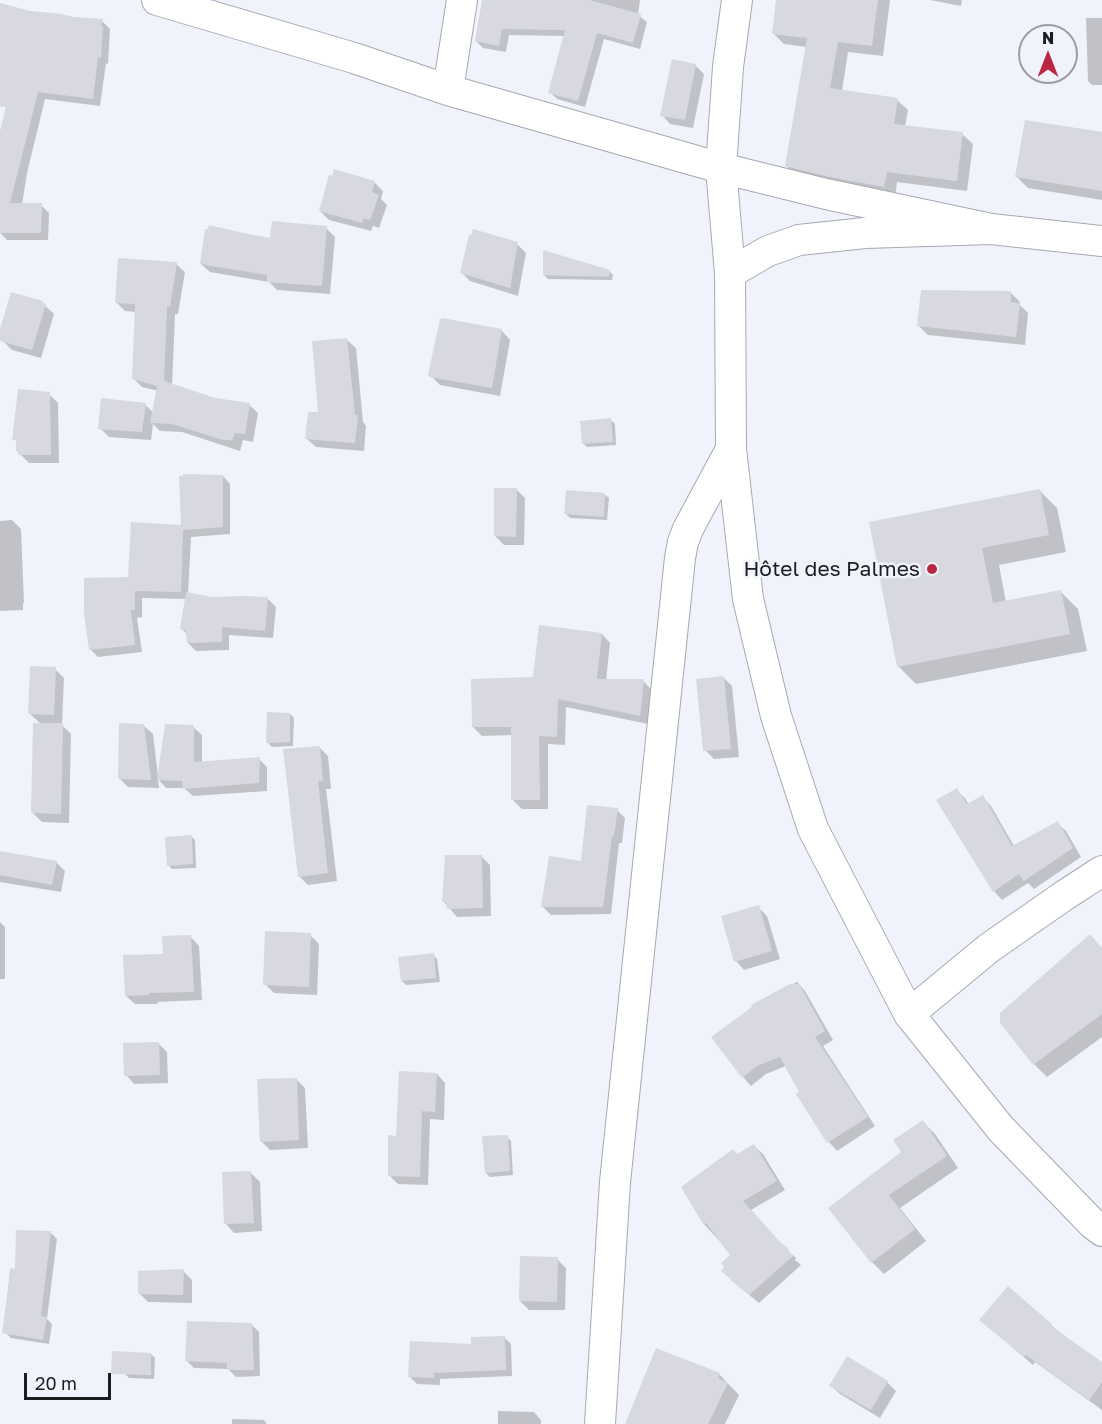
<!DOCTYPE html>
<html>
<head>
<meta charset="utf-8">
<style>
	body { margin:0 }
	#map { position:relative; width:1102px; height:1424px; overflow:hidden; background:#f0f3fb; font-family:"Golos Text",sans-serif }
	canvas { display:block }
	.north { position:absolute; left:1018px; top:24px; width:60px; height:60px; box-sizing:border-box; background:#f0f3fb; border:2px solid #9b9da3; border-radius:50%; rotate:0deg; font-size:16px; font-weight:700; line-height:24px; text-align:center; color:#1c1d20 }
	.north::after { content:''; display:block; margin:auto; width:21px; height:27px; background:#b92743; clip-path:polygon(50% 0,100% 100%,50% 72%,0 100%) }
	.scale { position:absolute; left:24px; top:1373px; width:87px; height:27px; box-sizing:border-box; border:3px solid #1c1d20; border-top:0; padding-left:8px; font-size:18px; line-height:21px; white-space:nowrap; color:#1c1d20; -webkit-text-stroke:4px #f0f3fb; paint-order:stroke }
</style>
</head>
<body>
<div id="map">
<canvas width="1102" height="1424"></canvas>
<div class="north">N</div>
<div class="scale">20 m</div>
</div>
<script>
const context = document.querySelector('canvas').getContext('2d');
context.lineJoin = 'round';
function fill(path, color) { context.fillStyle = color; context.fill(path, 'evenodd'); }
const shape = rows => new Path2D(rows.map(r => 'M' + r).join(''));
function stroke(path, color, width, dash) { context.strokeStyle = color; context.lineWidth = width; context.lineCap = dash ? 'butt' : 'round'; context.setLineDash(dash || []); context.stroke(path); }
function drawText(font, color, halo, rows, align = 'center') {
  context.font = font + ' "Golos Text",sans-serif'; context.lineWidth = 5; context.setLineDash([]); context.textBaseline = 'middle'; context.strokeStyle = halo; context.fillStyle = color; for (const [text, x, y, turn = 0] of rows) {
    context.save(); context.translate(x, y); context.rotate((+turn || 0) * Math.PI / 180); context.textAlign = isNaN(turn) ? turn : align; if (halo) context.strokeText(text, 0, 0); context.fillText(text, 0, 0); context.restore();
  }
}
const shadow = shape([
	[483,0,640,0,638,15,647,22,640,49,604,39,585,107,557,99,550,92,565,36,509,35,506,52,483,48,476,41],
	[777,0,890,0,883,56,848,52,842,91,897,100,908,110,905,127,962,134,973,144,967,191,897,182,895,197,797,176,786,166,807,47,784,44,773,33],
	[930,0,962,0,961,6],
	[0,4,30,13,102,21,110,29,108,64,106,63,100,106,45,99,27,173,22,205,41,205,49,213,48,240,7,240,0,233,0,141,8,96,0,94],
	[1086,18,1102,18,1102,85,1092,85,1088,81],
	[695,65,704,74,693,128,670,124,662,115],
	[1102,134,1102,200,1028,188,1017,177],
	[374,182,383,191,381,199,387,205,379,228,373,226,371,231,329,220,320,211],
	[326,228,335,237,330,294,277,290,269,282,210,272,201,264,271,239],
	[517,244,526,253,518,296,470,281,461,272],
	[176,264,185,272,178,314,175,314,172,386,214,399,249,405,258,413,253,442,243,440,240,451,182,432,160,431,153,424,151,440,109,437,100,428,145,405,154,413,158,391,142,387,133,378,136,312,125,311,116,302],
	[609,271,613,275,612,280,548,279,544,275],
	[1011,293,1020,302,1020,305,1028,313,1025,345,928,335,919,326],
	[42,303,54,314,41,358,12,350,3,341],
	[502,331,510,340,500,396,440,385,431,376],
	[347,340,356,348,363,422,366,426,364,451,316,447,307,439,319,414],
	[49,394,58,403,59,463,29,463,17,451,18,443,14,439],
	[611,420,615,424,616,445,587,447,583,443],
	[223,476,230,484,230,534,191,537,188,594,212,598,268,599,276,607,273,638,229,635,229,650,196,651,188,643,188,635,182,629,187,599,142,598,142,617,137,618,142,652,98,657,91,650,129,579,182,527],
	[516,489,525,498,524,545,504,545,495,536],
	[1040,491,1057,508,1066,552,999,565,1006,602,1061,592,1078,609,1087,651,916,684,898,666,870,523],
	[604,494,609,498,607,520,570,518,566,514],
	[12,520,21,529,24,603,23,603,23,610,0,611,0,521],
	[602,634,610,643,606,681,643,681,652,690,648,724,566,707,565,745,548,744,548,809,522,809,513,800,512,735,482,736,473,727,535,679],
	[55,669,64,678,62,725,71,734,69,823,42,822,33,813,41,724,30,714],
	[723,677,732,686,739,757,714,759,705,750],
	[290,714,294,718,293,746,272,747,268,743],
	[144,726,153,734,158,776,193,727,202,735,202,763,259,759,267,767,267,791,193,796,184,788,166,788,158,779,159,788,128,787,119,778],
	[319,747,328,756,331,789,326,789,337,881,308,885,299,876],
	[956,790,965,798,969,805,983,797,991,806,1014,846,1057,823,1066,831,1081,857,1034,889,1028,883,1002,900,994,891],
	[617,810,625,818,622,843,619,843,611,914,551,915,543,907,582,863],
	[191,836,195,840,196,868,172,869,168,865],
	[0,852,56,862,65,871,61,892,0,882],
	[481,856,490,865,491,916,457,917,444,902],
	[758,907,767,916,780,959,744,970,736,961],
	[0,922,5,927,5,979,0,979],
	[310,935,319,944,317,995,274,993,265,984],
	[191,937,199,946,202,1000,157,1002,158,1004,135,1004,126,996,164,955],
	[1102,948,1102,1037,1047,1077,1034,1064],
	[433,955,437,959,440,982,406,985,402,981],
	[797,982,805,991,833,1040,823,1046,875,1126,837,1151,829,1142,798,1095,801,1093,786,1066,766,1074,751,1086,743,1077,754,1008,753,1006],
	[158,1043,167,1052,168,1083,134,1084,126,1075],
	[437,1074,445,1083,444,1120,430,1119,428,1185,398,1184,389,1175,397,1137],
	[296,1079,305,1088,308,1148,270,1150,261,1141],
	[923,1122,935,1134,958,1168,900,1208,926,1241,884,1274,872,1262,831,1208,904,1152],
	[507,1137,511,1141,513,1175,490,1177,486,1173],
	[754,1146,763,1154,785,1190,751,1210,783,1246,796,1258,795,1260,801,1265,759,1303,731,1280,732,1255,704,1224,738,1155],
	[251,1173,260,1182,262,1231,234,1233,226,1224],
	[51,1233,57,1239,47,1319,52,1324,49,1344,11,1338,4,1331,10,1270,17,1270],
	[557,1259,566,1268,565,1310,529,1310,520,1301],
	[183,1271,192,1280,192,1303,148,1302,139,1293],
	[251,1324,259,1332,260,1376,236,1377,228,1369,194,1368,187,1361],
	[1051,1325,1060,1333,1102,1364,1102,1410,1035,1362,1033,1365,990,1328],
	[504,1337,511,1344,512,1376,440,1379,440,1385,417,1384,410,1377,473,1346],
	[151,1354,155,1358,154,1379,129,1378,125,1374],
	[719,1374,739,1395,725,1424,627,1424],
	[887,1382,896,1391,880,1418,840,1394,831,1386],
	[498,1411,534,1412,541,1420,541,1424,498,1424],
	[232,1419,264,1420,267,1424,232,1424]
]);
const building = shape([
	[482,0,589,0,641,14,633,43,597,33,578,101,548,93,565,30,502,29,499,46,475,41],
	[776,0,878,0,872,46,838,42,830,88,898,98,894,124,963,132,957,181,887,172,884,187,830,177,785,166,807,38,772,34],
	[0,3,30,11,62,14,73,17,103,19,101,26,103,26,101,58,98,57,93,99,38,92,10,203,42,203,41,233,0,233,0,131,6,107,0,106],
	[672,59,696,64,685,120,660,116],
	[1025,120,1102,132,1102,191,1015,177],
	[334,169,375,181,372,192,379,195,370,220,364,218,362,223,319,211,329,175,332,176],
	[272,221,327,226,322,286,267,282,267,275,200,264,205,229,208,229,209,225,243,233,270,238],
	[473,229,518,242,510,288,460,273,469,235,471,235],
	[543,250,610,270,609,277,543,275],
	[118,258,177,262,170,307,167,306,164,381,215,398,250,403,245,434,235,433,232,440,223,440,172,424,150,423,157,386,132,379,135,304,115,303],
	[921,290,1011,291,1011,302,1020,303,1016,337,917,326],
	[11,292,43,301,43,303,46,304,32,350,0,341,0,329],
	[442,318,502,329,492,388,429,377,428,375,440,319],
	[347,338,355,415,358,415,355,443,305,439,308,412,318,412,312,341],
	[18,389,50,392,51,455,18,455,18,451,16,451,16,440,12,440],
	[101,398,146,403,142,432,98,429],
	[611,418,613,442,582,444,580,421],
	[183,474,223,475,223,527,183,530,181,592,135,591,135,610,131,610,135,645,89,650,84,612,84,578,128,577,131,522,181,525,179,476,183,476],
	[494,488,517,488,516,537,494,536],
	[1040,489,1049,535,982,548,993,603,1061,590,1070,634,897,667,869,522],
	[566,490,605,493,604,517,564,514],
	[186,592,212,597,245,596,268,597,265,631,222,627,222,642,187,643,186,630,180,629],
	[539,625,602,633,597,679,644,679,640,716,558,699,557,737,539,736,540,800,511,800,511,727,472,727,471,679,533,677],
	[30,666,56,667,54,715,28,714],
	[724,676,731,749,703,751,696,679],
	[267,712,290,713,290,742,266,743],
	[33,723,63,723,61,814,31,813],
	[119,723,144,724,151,780,118,779],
	[165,724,194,725,194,762,260,757,259,783,183,789,182,781,157,780],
	[320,746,323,781,318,781,328,873,298,877,283,749],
	[957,788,967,804,983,795,1012,846,1058,821,1073,848,1024,881,1019,874,993,892,936,800],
	[587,805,618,808,614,836,612,836,603,907,541,907,549,856,581,861],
	[192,835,193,864,167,866,165,837],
	[0,851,57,861,52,885,0,875],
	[445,855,482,855,483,908,447,909,447,903,442,902],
	[759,905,772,951,734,962,721,916],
	[265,931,311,933,309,987,263,985],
	[1090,934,1102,948,1102,1014,1033,1065,1000,1023,1000,1013],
	[191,935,194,992,149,993,149,995,125,996,123,955,163,954,162,936],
	[434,953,436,978,401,981,398,957],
	[790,984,799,984,825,1031,815,1037,868,1117,827,1143,796,1094,799,1092,780,1057,757,1066,742,1078,711,1037,752,1007,751,1005],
	[159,1042,160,1075,124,1076,123,1043],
	[399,1071,437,1073,435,1112,422,1111,420,1177,388,1176,388,1135,396,1136],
	[297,1078,299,1140,260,1142,257,1079],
	[923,1120,947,1156,889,1195,915,1229,871,1263,828,1208,901,1152,893,1140],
	[508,1135,510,1171,485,1173,482,1136],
	[754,1144,777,1181,743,1201,780,1242,789,1249,788,1250,793,1256,749,1295,721,1271,724,1267,721,1263,730,1255,706,1223,703,1224,681,1187,733,1149,737,1154],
	[251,1171,254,1223,224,1224,222,1172],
	[16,1230,51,1231,41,1316,47,1317,43,1340,2,1333,11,1268,15,1269],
	[520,1256,558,1257,557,1302,519,1301],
	[184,1269,183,1295,138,1294,138,1271],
	[1008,1286,1052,1324,1051,1326,1102,1362,1102,1382,1089,1400,1026,1355,1024,1357,979,1320],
	[187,1321,252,1323,254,1370,227,1370,227,1363,185,1361],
	[505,1336,506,1370,434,1373,434,1378,408,1377,410,1341,471,1344,471,1337],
	[656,1348,720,1373,718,1378,728,1383,708,1424,625,1424],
	[112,1351,151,1353,151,1375,111,1374],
	[847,1356,888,1381,871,1410,829,1386]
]);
const minor = shape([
	[157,0,354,58,448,90,721,168,826,194,991,229,1102,241],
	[448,90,462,0],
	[991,229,865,233,799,240,768,251,730,273,731,449,748,599,776,716,813,829,909,1014,989,948,1065,895,1102,871],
	[730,273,721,168,728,67,737,0],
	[909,1014,1001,1129,1093,1224,1102,1231],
	[600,1424,615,1182,680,558,683,542,688,529,731,449]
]);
const markers = [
	[932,569,6,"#b92743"]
];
const poiNames = [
	["Hôtel des Palmes",920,569]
];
fill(shadow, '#0003');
fill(building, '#d8d8e0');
stroke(minor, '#a6a9b0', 32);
stroke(minor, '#fff', 30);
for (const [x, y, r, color] of markers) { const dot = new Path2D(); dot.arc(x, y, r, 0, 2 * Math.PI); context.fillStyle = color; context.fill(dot); stroke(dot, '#f0f3fb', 2); }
drawText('21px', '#1c1d20', '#f0f3fb', poiNames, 'right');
</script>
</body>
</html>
